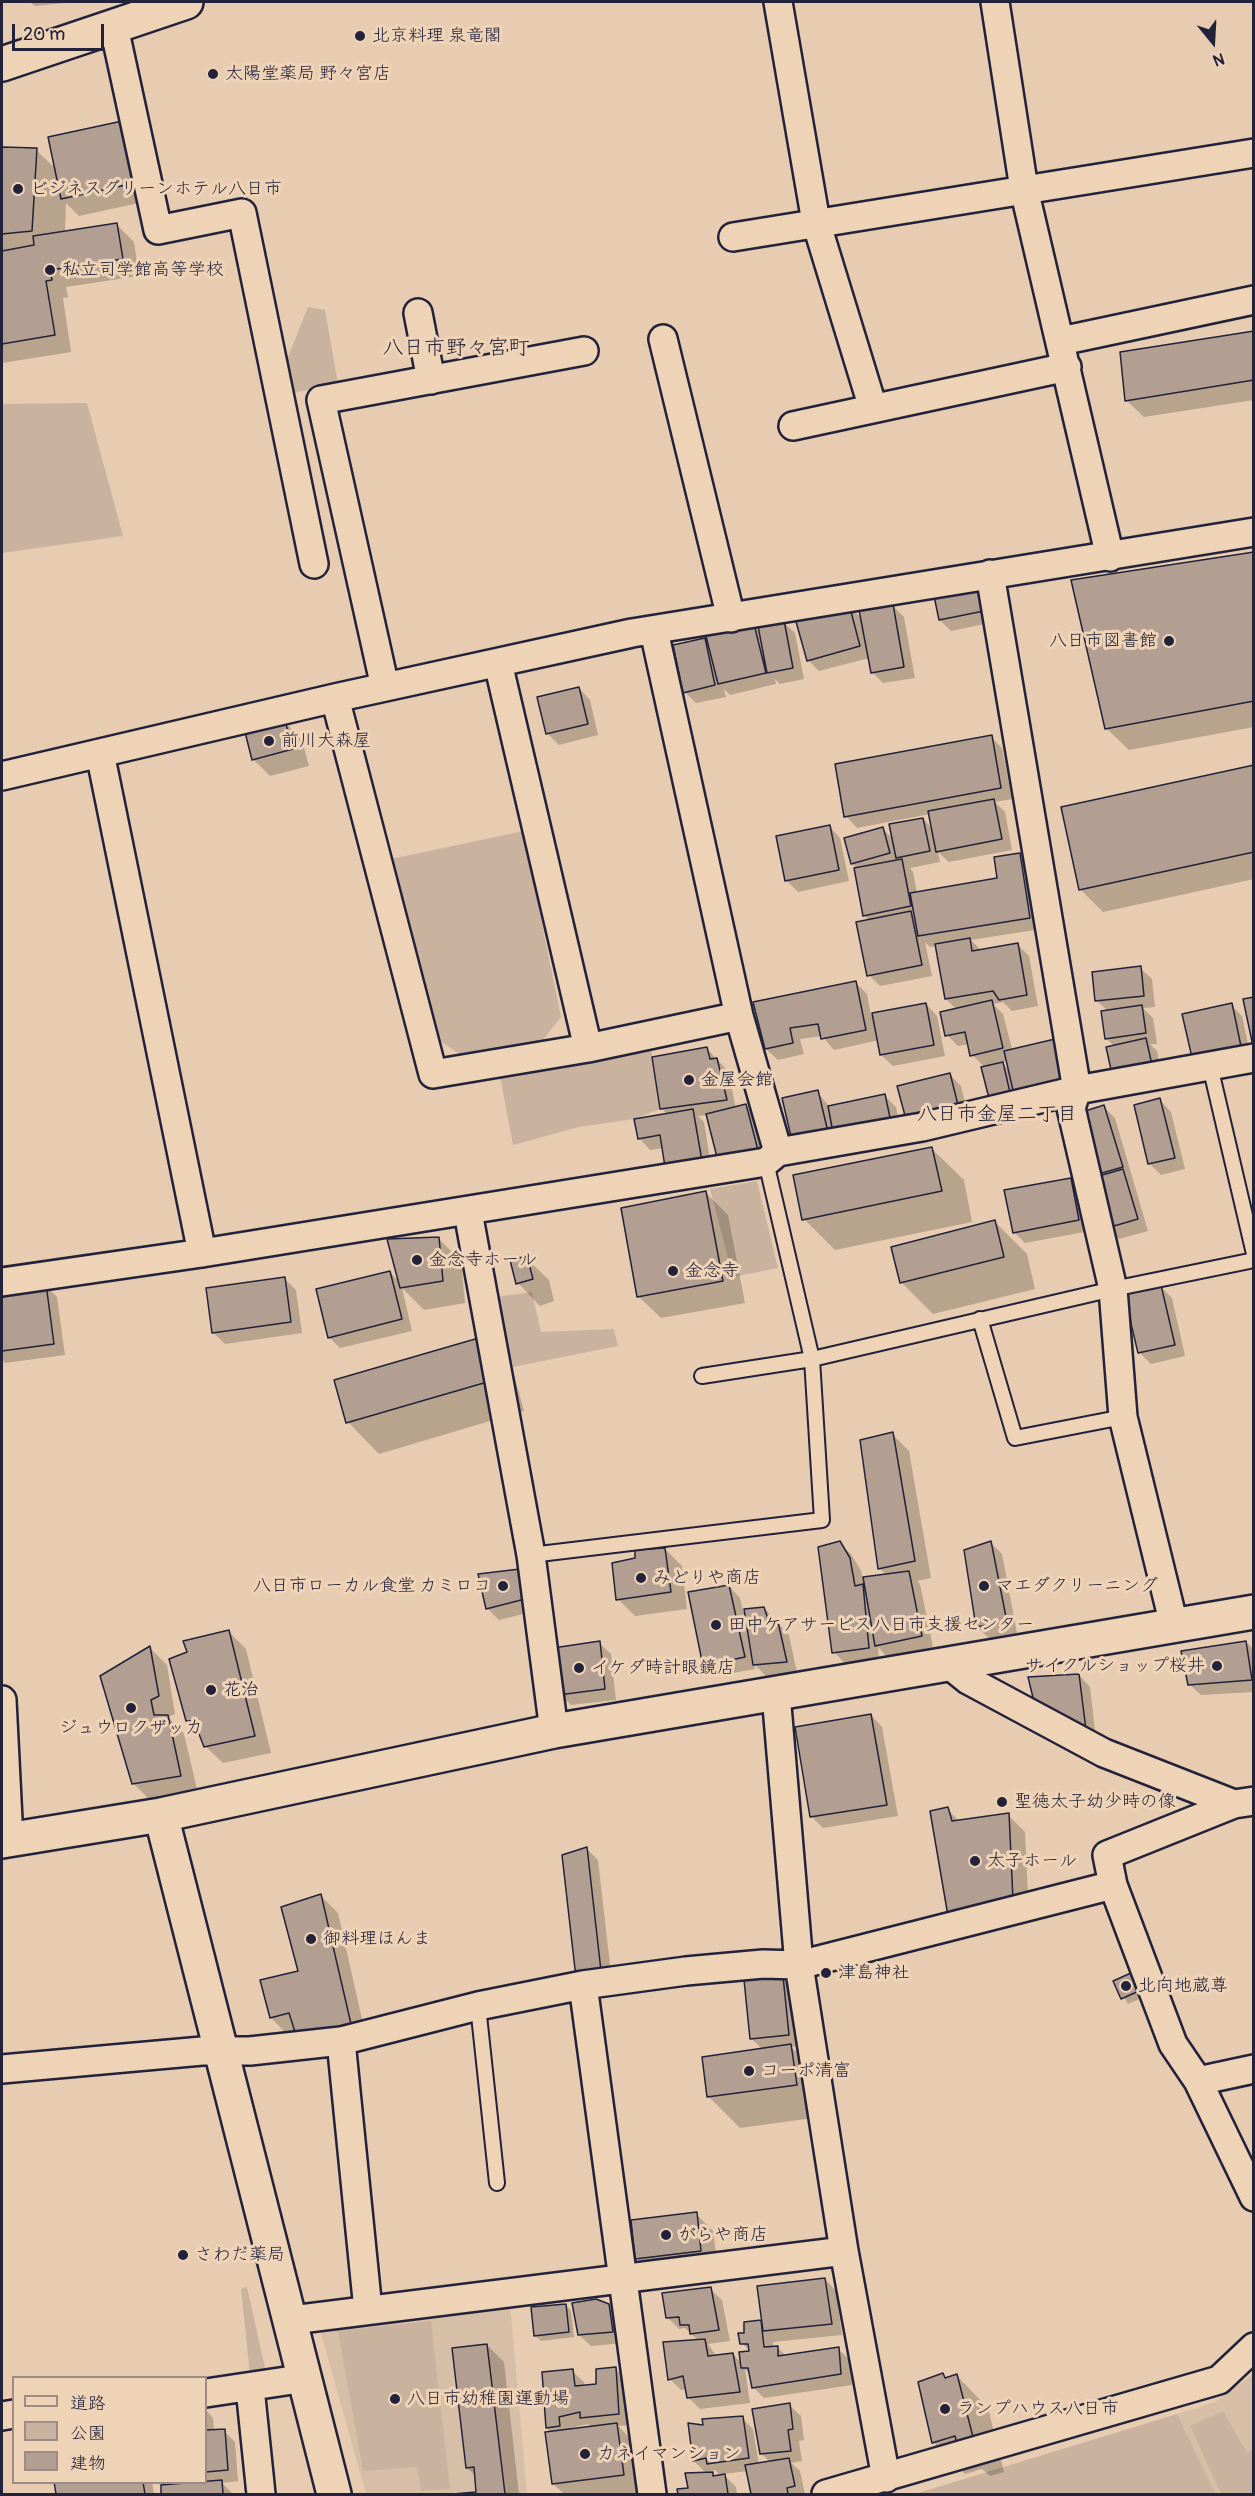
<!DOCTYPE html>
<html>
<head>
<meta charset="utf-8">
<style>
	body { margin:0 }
	#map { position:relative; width:1255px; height:2496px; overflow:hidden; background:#e7ccb1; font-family:Pangolin,"Klee One",sans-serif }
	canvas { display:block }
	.frame { position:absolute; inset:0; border:3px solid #22223b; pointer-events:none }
	.legend { position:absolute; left:12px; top:2376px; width:195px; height:108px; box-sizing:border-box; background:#efd3b6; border:2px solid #9d8c85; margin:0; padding:8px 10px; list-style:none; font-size:18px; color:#22223b }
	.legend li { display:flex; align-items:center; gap:12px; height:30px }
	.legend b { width:30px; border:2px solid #9d8c85 }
	.north { position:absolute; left:1183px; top:12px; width:60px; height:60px; -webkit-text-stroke:4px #efd3b6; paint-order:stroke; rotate:162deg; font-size:16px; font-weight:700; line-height:24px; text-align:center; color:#22223b }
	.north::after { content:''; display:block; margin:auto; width:21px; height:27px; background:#22223b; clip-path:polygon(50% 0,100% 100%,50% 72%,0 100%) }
	.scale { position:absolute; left:12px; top:24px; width:92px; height:27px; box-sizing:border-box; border:3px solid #22223b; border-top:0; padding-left:8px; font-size:18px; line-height:21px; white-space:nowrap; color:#22223b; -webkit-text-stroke:4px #efd3b6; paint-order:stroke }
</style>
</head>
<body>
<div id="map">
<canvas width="1255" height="2496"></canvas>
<div class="frame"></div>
<ul class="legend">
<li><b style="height:8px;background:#efd3b6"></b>道路</li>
<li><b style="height:16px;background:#c9b39f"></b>公園</li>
<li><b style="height:16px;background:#b39f91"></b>建物</li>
</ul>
<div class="north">N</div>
<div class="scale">20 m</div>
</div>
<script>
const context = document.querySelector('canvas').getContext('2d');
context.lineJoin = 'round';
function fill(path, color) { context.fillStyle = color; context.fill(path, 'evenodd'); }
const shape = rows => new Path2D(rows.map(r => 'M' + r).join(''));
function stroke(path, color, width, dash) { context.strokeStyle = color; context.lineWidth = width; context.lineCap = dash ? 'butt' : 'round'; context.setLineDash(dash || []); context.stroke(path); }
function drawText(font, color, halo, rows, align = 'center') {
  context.font = font + ' Pangolin,"Klee One",sans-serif'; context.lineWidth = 6; context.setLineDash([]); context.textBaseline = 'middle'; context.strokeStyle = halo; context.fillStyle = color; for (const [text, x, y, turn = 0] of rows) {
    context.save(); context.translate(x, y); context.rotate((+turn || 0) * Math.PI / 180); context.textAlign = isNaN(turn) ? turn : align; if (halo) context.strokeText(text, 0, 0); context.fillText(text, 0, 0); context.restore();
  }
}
const built = shape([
	[510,2304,527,2494,366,2494,319,2326],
	[1253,2374,1253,2494,1216,2494,1177,2414,1215,2402]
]);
const green = shape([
	[308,307,325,310,338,384,282,395,280,377],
	[87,403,123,536,2,553,2,404],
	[523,831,561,1017,542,1041,460,1054,440,1041,391,859],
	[651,1047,660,1109,634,1119,579,1127,513,1145,499,1071],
	[757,1181,778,1268,733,1277,710,1189],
	[532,1292,541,1332,614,1329,618,1346,513,1367,496,1297],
	[247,2287,266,2372,250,2375,241,2289],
	[431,2321,450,2489,421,2491,417,2467,363,2471,338,2331],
	[1223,2411,1247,2453,1253,2449,1253,2494,1221,2494,1190,2426],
	[1177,2414,1216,2494,915,2494]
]);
const shadow = shape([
	[30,2,75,2,35,6],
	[127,122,157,199,79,216,66,203,65,233,116,224,134,242,139,276,66,287,68,297,63,298,71,352,2,363,2,149,36,150,56,169],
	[1254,332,1254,400,1144,417,1126,400],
	[1254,553,1254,727,1129,750,1106,728],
	[983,583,999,621,951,631,940,620],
	[892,605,904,617,915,678,883,683,872,672,869,658,819,671,808,660,849,606,862,619],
	[783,622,795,633,804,679,780,684,775,679,776,684,730,695,724,689,726,697,696,703,685,692,704,639,710,645,754,626,761,633],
	[579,688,590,700,598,735,559,745,547,733],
	[285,722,302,740,309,766,270,776,253,759],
	[991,737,1002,748,1012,799,995,802,1005,812,1012,850,949,862,938,852,940,862,910,868,913,872,917,893,999,880,1019,855,1031,866,1041,929,971,940,982,951,1017,944,1029,956,1038,1006,1012,1011,1003,1002,993,1004,1003,1014,1028,1110,972,1055,969,1044,958,1046,947,1035,957,1010,946,999,936,946,930,947,925,942,932,976,880,986,869,975,870,921,864,915,858,869,852,864,846,839,883,829,894,840,923,819,933,829,930,814,857,828,846,816],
	[1008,1061,1010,1071,1001,1062],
	[1254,766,1254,879,1103,912,1080,889],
	[829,826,840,838,849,881,798,892,786,880],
	[1140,968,1152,979,1155,1007,1143,1008,1153,1018,1157,1044,1150,1044,1157,1051,1162,1076,1115,1047,1106,1038,1108,1011,1097,1001],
	[855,982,867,994,871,1015,926,1004,937,1016,945,1056,893,1066,881,1055,879,1040,834,1050,822,1036,800,1039,804,1054,778,1060,766,1049,755,1003],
	[1231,1005,1242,1016,1253,1067,1206,1077],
	[707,1049,728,1071,736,1108,746,1105,757,1117,770,1166,708,1115,698,1116,704,1122,712,1172,664,1148,650,1150,639,1138,668,1115,661,1108],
	[949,1074,961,1086,969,1120,919,1133],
	[817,1092,830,1107,885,1096,896,1107,902,1138,805,1151],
	[1160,1100,1171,1112,1185,1169,1161,1175,1149,1163],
	[1104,1107,1115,1118,1148,1231,1119,1239,1108,1227,1096,1174],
	[932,1149,964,1180,972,1222,835,1250,804,1219],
	[1070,1179,1082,1191,1090,1231,1025,1243,1014,1232],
	[706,1193,728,1215,745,1303,661,1318,638,1296],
	[995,1222,1027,1254,1035,1289,933,1314,901,1282],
	[438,1238,461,1261,465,1303,424,1310,402,1288,412,1331,340,1348,329,1337,390,1272,400,1283],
	[526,1258,549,1280,554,1301,540,1306,518,1283],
	[284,1278,296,1290,302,1333,225,1344,214,1333],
	[46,1286,57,1297,65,1355,5,1363,2,1359,2,1292],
	[1161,1287,1172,1298,1185,1356,1151,1364,1139,1352],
	[481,1339,513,1371,524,1411,379,1454,348,1422],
	[892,1434,909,1451,931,1578,917,1581,920,1584,933,1647,887,1657,878,1647,879,1659,845,1663,834,1652,839,1543,851,1554,861,1571,863,1579,887,1575,879,1568],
	[991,1543,1002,1554,1017,1633,989,1638,977,1627],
	[665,1549,682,1566,687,1609,635,1616,618,1599,636,1559],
	[520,1571,539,1610,499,1620,488,1609,480,1575],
	[729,1586,740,1598,743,1611,764,1608,789,1635,797,1673,766,1676,754,1664,755,1669,716,1676,705,1665],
	[229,1632,246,1649,271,1753,223,1763,205,1746,200,1733,188,1720],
	[1246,1642,1254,1650,1254,1692,1201,1695,1189,1684],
	[599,1643,611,1654,616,1700,571,1705,560,1694],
	[150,1648,167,1665,175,1714,168,1717,184,1734,198,1793,150,1800,133,1783],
	[1079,1675,1090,1687,1096,1739,1048,1717],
	[871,1715,882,1727,898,1816,823,1828,812,1817],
	[947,1809,960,1822,1008,1815,1025,1832,1029,1917,966,1932],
	[586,1848,598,1860,612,1982,589,1988],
	[321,1896,338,1913,367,2041,288,2035,271,2018,300,1972],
	[1131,1975,1144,1997,1128,2004,1115,1982],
	[782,1978,794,1989,800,2046,791,2047,822,2077,828,2116,740,2128,709,2097,763,2050,751,2038],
	[696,2214,713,2231,718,2267,654,2275,637,2258],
	[825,2279,836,2291,842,2335,773,2342,773,2347,777,2347,786,2356,838,2349,850,2360,852,2385,764,2398,753,2387,751,2375,745,2369,750,2403,700,2409,689,2398,687,2389,681,2390,670,2379,699,2341,685,2328,679,2329,668,2318,710,2289,722,2300,730,2341,708,2344,717,2357,733,2354,742,2364,751,2352,742,2343,746,2334,745,2323,764,2322],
	[566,2305,571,2311,574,2337,541,2341,535,2335],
	[608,2305,620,2317,624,2343,591,2346,579,2335],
	[487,2345,504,2362,519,2494,467,2494,478,2493,476,2476,467,2468],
	[616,2369,627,2380,629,2425,618,2426,648,2456,653,2494,564,2494,553,2484,552,2433,547,2428,544,2374,572,2371,584,2382,584,2387,597,2385],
	[588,2424,592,2428,570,2431,570,2428],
	[943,2374,947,2379,957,2376,988,2408,1004,2472,990,2476,982,2469,965,2474,933,2442],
	[789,2405,801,2416,804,2440,799,2441,802,2461,791,2463,800,2471,805,2494,752,2494,748,2471,723,2474,736,2487,737,2494,679,2494,679,2490,690,2489,712,2473,717,2477,721,2476,715,2470,705,2472,694,2461,705,2426,742,2418,753,2429,759,2465,770,2462,761,2453],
	[206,2410,213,2418,214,2431,224,2431,235,2442,238,2481,222,2483,233,2494,163,2494,162,2486,155,2482,179,2482,179,2485,185,2485,183,2482,206,2482],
	[56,2482,152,2482,154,2494,57,2494]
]);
const building = shape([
	[127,120,140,182,61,199,48,137,127,120],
	[2,147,37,148,32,231,2,234,2,147],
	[117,223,123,259,50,270,52,280,46,281,55,335,2,344,2,251,34,245,33,236,117,223],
	[1254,331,1254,380,1125,401,1120,352,1254,331],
	[1254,552,1254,701,1105,729,1071,580,1254,552],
	[983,582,989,610,939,620,933,591,983,582],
	[849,604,860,646,807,661,795,618,849,604],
	[893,604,904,667,871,673,859,610,893,604],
	[784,620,793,668,767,673,758,626,784,620],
	[754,624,766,673,718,684,706,636,754,624],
	[705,638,715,685,683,693,673,645,705,638],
	[579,687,588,724,546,734,537,697,579,687],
	[285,721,293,749,252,760,245,732,285,721],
	[992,735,1001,788,844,817,835,764,992,735],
	[1254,765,1254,852,1079,890,1061,807,1254,765],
	[994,799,1002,839,936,852,928,811,994,799],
	[923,818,930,851,896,858,889,824,923,818],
	[830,825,839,870,785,881,776,836,830,825],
	[883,827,890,853,851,864,844,838,883,827],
	[1020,853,1030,918,918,936,910,893,997,878,994,857,1020,853],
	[902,859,911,906,863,916,854,868,902,859],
	[911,911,922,965,867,976,856,922,911,911],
	[970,938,972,951,1018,943,1027,995,999,1000,993,991,945,999,935,944,970,938],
	[1141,966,1144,996,1095,1001,1092,972,1141,966],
	[856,981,866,1030,821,1039,818,1024,790,1028,793,1043,765,1049,753,1002,856,981],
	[1254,997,1254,1051,1243,999,1254,997],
	[992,1000,1003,1048,970,1056,965,1032,945,1036,940,1012,992,1000],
	[926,1003,934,1045,880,1055,872,1013,926,1003],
	[1232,1003,1243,1056,1194,1066,1182,1014,1232,1003],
	[1142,1005,1146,1033,1105,1039,1101,1011,1142,1005],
	[1146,1038,1152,1065,1112,1074,1106,1047,1146,1038],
	[1055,1039,1067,1087,1015,1099,1004,1051,1055,1039],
	[707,1047,710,1059,717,1058,727,1100,660,1109,652,1057,707,1047],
	[1003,1062,1011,1097,990,1102,981,1067,1003,1062],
	[950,1073,959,1109,907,1123,897,1086,950,1073],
	[818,1090,828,1132,792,1141,782,1098,818,1090],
	[885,1094,892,1127,834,1138,828,1106,885,1094],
	[1160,1098,1175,1158,1148,1164,1134,1105,1160,1098],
	[746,1104,759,1154,719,1165,706,1114,746,1104],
	[1104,1105,1123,1167,1095,1175,1076,1114,1104,1105],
	[693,1109,702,1161,665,1167,660,1135,638,1139,634,1119,693,1109],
	[932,1147,942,1191,802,1220,793,1175,932,1147],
	[1123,1169,1138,1219,1107,1228,1092,1178,1123,1169],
	[1071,1178,1079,1220,1013,1233,1004,1190,1071,1178],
	[706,1191,723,1281,637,1297,621,1208,706,1191],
	[995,1220,1004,1257,900,1283,891,1247,995,1220],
	[439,1237,443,1281,400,1288,387,1239,439,1237],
	[527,1256,533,1279,516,1284,510,1260,527,1256],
	[390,1271,402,1319,328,1338,316,1289,390,1271],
	[285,1277,291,1322,212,1333,206,1288,285,1277],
	[46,1284,54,1344,2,1351,2,1291,46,1284],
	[1161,1285,1175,1345,1138,1353,1124,1294,1161,1285],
	[482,1337,494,1380,346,1423,334,1380,482,1337],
	[893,1432,915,1561,878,1569,860,1440,893,1432],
	[840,1541,850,1558,855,1586,863,1584,869,1648,832,1653,818,1547,840,1541],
	[991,1541,1007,1622,976,1627,964,1550,991,1541],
	[665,1548,671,1592,616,1600,612,1563,635,1558,635,1550,665,1548],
	[520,1569,529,1598,486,1609,478,1574,520,1569],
	[909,1571,922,1636,875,1646,863,1577,909,1571],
	[729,1585,745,1657,703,1666,688,1592,729,1585],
	[764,1607,769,1622,778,1622,787,1662,753,1665,744,1609,764,1607],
	[229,1630,255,1736,204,1747,194,1721,186,1721,169,1659,187,1652,183,1641,229,1630],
	[600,1641,605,1689,558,1695,553,1648,600,1641],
	[1246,1641,1252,1680,1188,1685,1181,1651,1246,1641],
	[150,1646,159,1696,151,1700,154,1715,168,1715,181,1776,132,1784,100,1676,150,1646],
	[1079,1674,1086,1730,1035,1706,1028,1677,1079,1674],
	[871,1714,887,1805,810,1817,795,1727,871,1714],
	[948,1807,952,1821,1009,1813,1013,1900,948,1916,930,1811,948,1807],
	[587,1847,601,1971,576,1978,562,1855,587,1847],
	[321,1894,351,2024,296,2035,289,2013,270,2018,260,1980,298,1971,281,1907,321,1894],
	[1131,1973,1139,1991,1121,1999,1113,1981,1131,1973],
	[783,1976,789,2035,750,2039,744,1980,783,1976],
	[791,2044,797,2085,707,2097,702,2057,791,2044],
	[697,2212,701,2251,635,2259,631,2220,697,2212],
	[825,2278,832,2324,763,2331,757,2286,825,2278],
	[711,2287,719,2330,690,2334,689,2325,680,2325,679,2317,666,2318,662,2293,711,2287],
	[596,2299,609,2304,613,2332,578,2335,572,2303,596,2299],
	[566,2304,569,2332,534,2336,531,2307,566,2304],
	[761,2320,764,2347,778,2346,778,2356,839,2347,841,2374,752,2388,748,2368,741,2368,739,2352,749,2351,748,2344,740,2344,738,2333,744,2333,744,2322,761,2320],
	[705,2339,708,2356,733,2353,740,2392,687,2398,683,2376,668,2380,663,2342,705,2339],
	[487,2344,505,2494,453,2494,476,2492,474,2467,466,2468,452,2348,487,2344],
	[616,2367,619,2414,580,2418,580,2412,559,2417,560,2426,546,2428,542,2372,573,2369,575,2386,596,2384,596,2369,616,2367],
	[943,2373,945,2378,957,2374,974,2441,957,2445,955,2436,932,2443,918,2382,943,2373],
	[790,2403,793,2429,788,2430,791,2451,760,2454,752,2409,790,2403],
	[743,2416,749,2458,707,2464,706,2458,693,2461,688,2423,703,2425,702,2419,743,2416],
	[617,2423,624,2475,552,2484,545,2432,617,2423],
	[225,2429,228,2470,206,2472,206,2430,225,2429],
	[789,2458,795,2486,787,2488,788,2494,751,2494,745,2465,789,2458],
	[713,2472,713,2476,725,2474,728,2494,678,2494,677,2489,688,2488,685,2473,713,2472],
	[222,2480,223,2494,161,2494,161,2485,222,2480],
	[54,2482,143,2482,145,2494,56,2494,54,2482]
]);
const service = shape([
	[1210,1066,1254,1254],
	[980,1319,1015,1438,1123,1417],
	[702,1376,812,1359,1113,1289,1254,1260],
	[531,1555,822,1520,812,1359,766,1162],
	[478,2006,497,2183]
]);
const minor = shape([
	[778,2,816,222,873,408],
	[995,2,1024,189,1110,557],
	[114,27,158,230,242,213,314,564],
	[733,237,1254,153],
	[418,313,431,380],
	[663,339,731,618],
	[1061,341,1254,300],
	[793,426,1067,367],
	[990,574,1077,1090,1071,1108,1113,1289,1123,1417,1174,1625],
	[654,631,739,1016,778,1152],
	[498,663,588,1048],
	[385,687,321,400,584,351],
	[335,698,433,1074,588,1048,739,1016],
	[100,753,202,1253],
	[2,776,335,698,632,633,1254,532],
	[468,1212,531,1555,554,1731],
	[2,1282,202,1253,766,1162,778,1152,922,1127,1077,1090,1254,1058],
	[947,1663,968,1680,1104,1753,1234,1804],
	[776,1694,799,1965,844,2251,886,2478],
	[2,1700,9,1840],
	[1254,1801,1234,1804,1107,1855,1113,1885,1173,2044,1198,2081,1254,2197],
	[583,1985,652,2494],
	[341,2041,368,2310],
	[2,2069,202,2051,250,2051,341,2041,478,2006,583,1985,686,1971,763,1964,799,1965,1113,1885],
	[1198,2081,1254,2069],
	[292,2320,844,2251],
	[250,2388,261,2494],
	[206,2393,306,2378],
	[2,2416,14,2414],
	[826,2494,1219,2380,1254,2347]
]);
const tertiary = shape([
	[161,1815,334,2494],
	[2,1841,161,1815,554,1731,1254,1612]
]);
const trunk = shape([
	[2,64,186,2]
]);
const markers = [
	[360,36,6,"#22223b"],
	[213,74,6,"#22223b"],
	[18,189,6,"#22223b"],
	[50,270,6,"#22223b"],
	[1169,641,6,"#22223b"],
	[269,741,6,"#22223b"],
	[689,1080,6,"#22223b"],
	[417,1260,6,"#22223b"],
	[673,1271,6,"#22223b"],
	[641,1578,6,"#22223b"],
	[503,1586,6,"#22223b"],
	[984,1586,6,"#22223b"],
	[716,1625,6,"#22223b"],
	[1217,1666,6,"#22223b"],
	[579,1668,6,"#22223b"],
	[211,1690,6,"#22223b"],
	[131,1708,6,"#22223b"],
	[1002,1802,6,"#22223b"],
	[975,1861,6,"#22223b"],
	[311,1939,6,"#22223b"],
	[826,1973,6,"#22223b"],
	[1126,1986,6,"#22223b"],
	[749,2071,6,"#22223b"],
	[666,2235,6,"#22223b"],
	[183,2255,6,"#22223b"],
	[395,2399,6,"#22223b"],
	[945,2409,6,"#22223b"],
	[585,2454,6,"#22223b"]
];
const poiNames = [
	["北京料理 泉竜閣",372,36],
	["太陽堂薬局 野々宮店",225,74],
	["ビジネスグリーンホテル八日市",30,189],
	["私立司学館高等学校",62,270],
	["八日市図書館",1157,641,"right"],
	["前川大森屋",281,741],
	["金屋会館",701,1080],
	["金念寺ホール",429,1260],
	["金念寺",685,1271],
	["みどりや商店",653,1578],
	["八日市ローカル食堂 カミロコ",491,1586,"right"],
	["マエダクリーニング",996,1586],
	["田中ケアサービス八日市支援センター",728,1625],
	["サイクルショップ桜井",1205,1666,"right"],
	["イケダ時計眼鏡店",591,1668],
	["花治",223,1690],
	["ジュウロクザッカ",131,1728,"center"],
	["聖徳太子幼少時の像",1014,1802],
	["太子ホール",987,1861],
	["御料理ほんま",323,1939],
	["津島神社",838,1973],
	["北向地蔵尊",1138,1986],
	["コーポ清富",761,2071],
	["がらや商店",678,2235],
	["さわだ薬局",195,2255],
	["八日市幼稚園運動場",407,2399],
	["ランプハウス八日市",957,2409],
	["カネイマンション",597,2454]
];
const neighbourhoodNames = [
	["八日市金屋二丁目",997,1115]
];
const quarterNames = [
	["八日市野々宮町",456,349]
];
fill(built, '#d7bea7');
fill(green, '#c9b39f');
fill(shadow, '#0003');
fill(building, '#b39f91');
stroke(building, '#22223b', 1.5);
stroke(service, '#22223b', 18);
stroke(minor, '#22223b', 32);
stroke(tertiary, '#22223b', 38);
stroke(trunk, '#22223b', 38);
stroke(service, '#efd3b6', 14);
stroke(minor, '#efd3b6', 27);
stroke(tertiary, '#efd3b6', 33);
stroke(trunk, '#efd3b6', 33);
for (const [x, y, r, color] of markers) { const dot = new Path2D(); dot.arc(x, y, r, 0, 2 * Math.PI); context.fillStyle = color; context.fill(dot); stroke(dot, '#efd3b6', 2); }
drawText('18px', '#22223b', '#efd3b6', poiNames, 'left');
drawText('20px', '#22223b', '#efd3b6', neighbourhoodNames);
drawText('21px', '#22223b', '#efd3b6', quarterNames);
</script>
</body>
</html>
